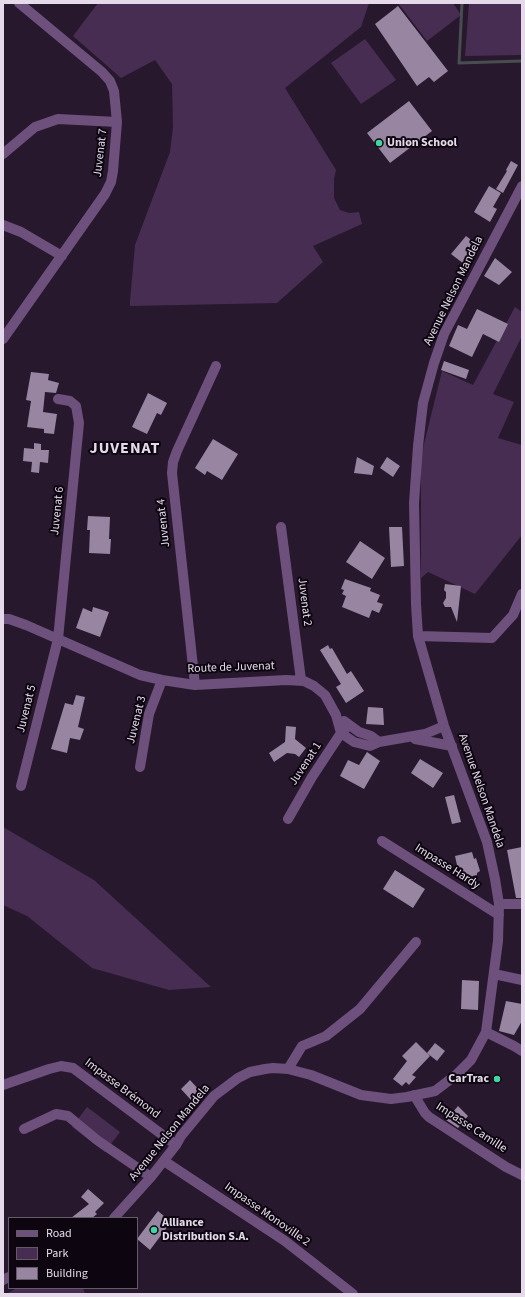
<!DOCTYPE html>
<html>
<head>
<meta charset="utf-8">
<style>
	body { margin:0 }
	#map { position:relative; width:525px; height:1297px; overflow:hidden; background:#27182e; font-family:"Source Sans 3",sans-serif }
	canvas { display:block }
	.frame { position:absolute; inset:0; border:4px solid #e4dae9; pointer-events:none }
	.legend { position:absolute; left:8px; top:1217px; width:130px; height:72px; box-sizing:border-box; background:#0d0610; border:1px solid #635b67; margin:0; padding:5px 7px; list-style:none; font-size:12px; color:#e4dae9 }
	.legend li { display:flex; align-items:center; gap:8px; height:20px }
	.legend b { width:20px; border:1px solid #635b67 }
</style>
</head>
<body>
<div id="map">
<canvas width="525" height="1297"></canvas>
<div class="frame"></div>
<ul class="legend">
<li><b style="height:5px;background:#6e507c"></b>Road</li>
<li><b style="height:11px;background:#472d52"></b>Park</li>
<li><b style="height:11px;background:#9785a1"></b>Building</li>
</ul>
</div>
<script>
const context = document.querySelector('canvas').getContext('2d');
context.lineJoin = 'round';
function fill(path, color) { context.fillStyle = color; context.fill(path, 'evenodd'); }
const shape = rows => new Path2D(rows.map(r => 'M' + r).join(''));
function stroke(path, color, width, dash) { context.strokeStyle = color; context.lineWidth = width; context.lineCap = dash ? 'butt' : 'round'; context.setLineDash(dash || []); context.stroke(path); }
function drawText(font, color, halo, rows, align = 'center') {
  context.font = font + ' "Source Sans 3",sans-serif'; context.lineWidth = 4; context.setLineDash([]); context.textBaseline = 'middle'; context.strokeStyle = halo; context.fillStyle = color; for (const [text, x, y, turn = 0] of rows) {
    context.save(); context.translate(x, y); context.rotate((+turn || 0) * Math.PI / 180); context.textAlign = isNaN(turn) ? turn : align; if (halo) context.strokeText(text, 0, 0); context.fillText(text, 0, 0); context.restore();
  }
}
const green = shape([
	[98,3,369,3,361,27,285,88,336,170,334,179,334,198,340,210,349,213,359,212,362,224,313,246,323,262,277,303,130,306,130,301,135,245,170,152,173,127,172,84,155,60,121,78,73,36],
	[398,3,453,3,461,15,427,41],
	[469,3,522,3,522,55,465,56],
	[365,39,396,80,361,104,331,63],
	[515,307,522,312,522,336,493,394,514,402,498,438,522,445,522,535,475,594,428,572,421,578,421,456,442,371,473,385],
	[3,827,94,880,211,987,169,990,92,968,27,916,3,905],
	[87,1107,120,1132,105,1152,72,1127],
	[17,1288,83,1288,85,1294,6,1294]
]);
const stream = shape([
	[462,3,459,63,522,61]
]);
const building = shape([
	[398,6,448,71,434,82,429,77,417,86,375,24],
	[409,101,432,131,390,163,367,133],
	[511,161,518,165,503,193,496,189,507,171,506,170],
	[489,186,501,193,493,207,497,209,490,222,474,212],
	[466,236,479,246,464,264,451,254],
	[495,258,512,272,499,285,484,276],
	[477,309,508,324,499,342,483,334,472,357,449,346,458,325,467,329],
	[444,361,469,370,466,379,441,370],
	[31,372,49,374,48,380,59,383,56,393,45,392,43,412,57,414,54,434,44,433,44,429,27,427,31,401,26,400],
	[148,393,167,403,161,415,157,413,147,434,132,427],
	[213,439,238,454,222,480,207,471,205,475,195,468],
	[34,443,41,444,41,450,49,450,48,463,40,462,39,473,31,472,32,462,23,461,24,448,34,449],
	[357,457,374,466,372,475,354,473],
	[387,457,400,466,393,477,380,468],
	[88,516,110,517,109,539,111,539,110,554,89,553,90,530,87,530],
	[389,527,402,527,404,566,391,567],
	[360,541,385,558,372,579,346,562],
	[345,579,371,588,370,591,380,595,377,602,383,604,379,613,372,610,369,618,342,607,346,596,342,594,344,590,341,589],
	[445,584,461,586,457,622,451,607,445,607,443,603,446,598,446,592,444,590],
	[93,607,109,612,100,637,76,628,83,608,92,612],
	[328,645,330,649,332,648,347,674,351,671,364,691,346,703,336,687,341,684,320,650],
	[76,695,85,697,78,727,84,729,80,740,70,738,67,753,51,749,65,703,73,705],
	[368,707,383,708,384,725,366,724],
	[286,726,296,727,295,739,306,748,299,757,295,754,287,753,274,762,269,753,285,742],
	[367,752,380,761,364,789,340,776,348,760,359,765],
	[420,759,443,773,433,788,411,773],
	[454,795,461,822,452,824,445,797],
	[522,847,522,898,516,898,507,850],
	[472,852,474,859,476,858,480,871,477,873,477,875,460,879,455,856],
	[395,870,425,889,413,908,383,889],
	[462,980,479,981,478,1010,461,1009],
	[506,1001,522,1004,522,1021,514,1035,499,1031],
	[416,1042,430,1056,412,1075,416,1077,409,1085,406,1082,402,1086,393,1079,407,1061,402,1056],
	[435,1043,445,1051,437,1061,427,1053],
	[190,1080,201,1092,191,1100,181,1089],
	[458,1106,468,1116,458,1128,446,1120],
	[88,1189,104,1203,95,1212,97,1214,92,1218,71,1218,89,1204,81,1197],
	[158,1211,171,1222,150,1250,137,1239]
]);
const minor = shape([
	[3,154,35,127,58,119,117,122],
	[3,225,21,232,62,256],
	[3,339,105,194,111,182,113,171,117,122,114,91,110,81,102,72,19,3],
	[281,527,301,680],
	[3,619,9,619,26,625,140,675,162,680,195,685,286,680,304,681,314,686,325,695,336,715,341,733,354,742,370,746,379,742,425,734,444,726],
	[418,636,492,638,513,615,522,594],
	[195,685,172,473,173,462,177,451,216,366],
	[344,721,359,732,371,736,379,742],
	[415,739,452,746],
	[140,767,149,714,162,680],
	[21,786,58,639,79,423,76,406,70,401,58,399],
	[288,819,312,777,341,733,349,725],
	[382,841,499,915],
	[499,904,522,904],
	[494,974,522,980],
	[486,1032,514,1046,522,1051],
	[288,1069,302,1046,326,1036,360,1009,416,942],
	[3,1085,49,1069,61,1066,73,1068,176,1145],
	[414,1095,425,1113,429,1117,506,1167,522,1175],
	[24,1129,56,1114,68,1116,97,1140,151,1177],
	[164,1161,285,1241,353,1294],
	[114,1218,151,1177,176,1145,181,1136,214,1096,238,1078,250,1072,265,1069,273,1068,288,1069,311,1075,361,1095,391,1099,407,1097,435,1091,456,1075,471,1060,486,1032,498,941,499,904,495,879,487,842,444,726,418,636,416,604,414,503,418,446,423,403,434,363,444,334,522,186],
	[3,1280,9,1277]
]);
const markers = [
	[379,143,4,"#42d4a1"],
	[497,1079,4,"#42d4a1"],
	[154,1230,4,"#42d4a1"]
];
const poiNames = [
	["Union School",387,143],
	["CarTrac",489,1079,"right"],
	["Alliance",162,1223],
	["Distribution S.A.",162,1237]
];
const streetNames = [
	["Juvenat 7",101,153,-83],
	["Avenue Nelson Mandela",454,291,-64],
	["Juvenat 6",58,511,-84],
	["Juvenat 4",164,523,-96],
	["Juvenat 2",304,602,83],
	["Route de Juvenat",231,668,-2],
	["Juvenat 5",27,709,-76],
	["Juvenat 3",137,720,-76],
	["Juvenat 1",306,764,-57],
	["Avenue Nelson Mandela",481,791,71],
	["Impasse Hardy",447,867,32],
	["Impasse Brémond",122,1089,37],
	["Impasse Camille",471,1128,33],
	["Avenue Nelson Mandela",170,1133,-51],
	["Impasse Monoville 2",267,1215,35]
];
const districtNames = [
	["JUVENAT",125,449]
];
fill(green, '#472d52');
stroke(stream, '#484e4f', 3);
fill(building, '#9785a1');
stroke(minor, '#6e507c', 10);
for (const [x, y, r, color] of markers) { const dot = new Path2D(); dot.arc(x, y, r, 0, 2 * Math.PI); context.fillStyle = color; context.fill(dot); stroke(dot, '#0d0610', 1.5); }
drawText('bold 12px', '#e4dae9', '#0d0610', poiNames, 'left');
drawText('12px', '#e4dae9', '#0d0610', streetNames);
context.letterSpacing = '1px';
drawText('bold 16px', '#e4dae9', '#0d0610', districtNames);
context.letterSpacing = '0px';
</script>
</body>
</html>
